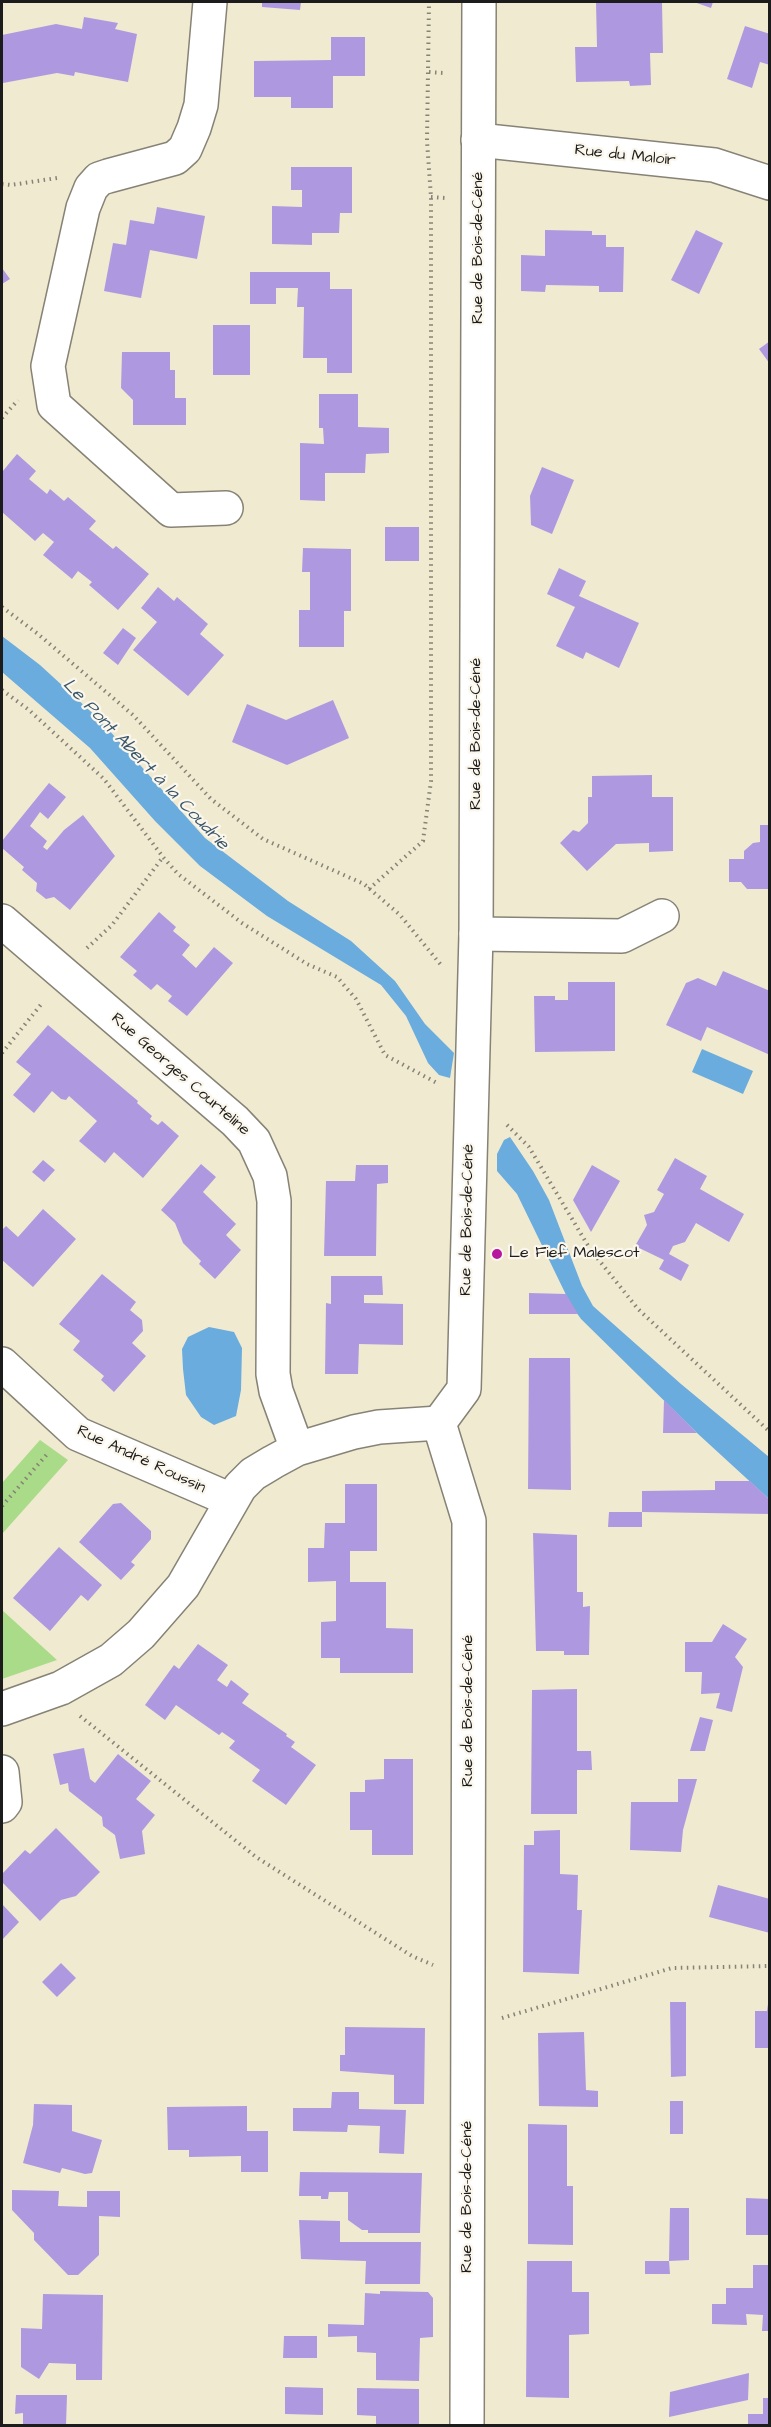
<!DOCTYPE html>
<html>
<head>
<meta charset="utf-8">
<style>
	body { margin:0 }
	#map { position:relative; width:771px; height:2427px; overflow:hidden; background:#f0ead1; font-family:"Architects Daughter",sans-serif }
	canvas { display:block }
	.frame { position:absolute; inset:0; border:3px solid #1c1c1c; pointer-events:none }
</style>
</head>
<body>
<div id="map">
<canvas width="771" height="2427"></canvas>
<div class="frame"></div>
</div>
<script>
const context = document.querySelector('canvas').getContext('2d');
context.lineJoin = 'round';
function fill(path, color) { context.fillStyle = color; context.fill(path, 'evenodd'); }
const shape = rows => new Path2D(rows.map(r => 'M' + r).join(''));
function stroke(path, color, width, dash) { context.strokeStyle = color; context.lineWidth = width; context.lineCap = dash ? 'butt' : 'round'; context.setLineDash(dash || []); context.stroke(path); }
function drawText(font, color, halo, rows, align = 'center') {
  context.font = font + ' "Architects Daughter",sans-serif'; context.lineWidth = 4.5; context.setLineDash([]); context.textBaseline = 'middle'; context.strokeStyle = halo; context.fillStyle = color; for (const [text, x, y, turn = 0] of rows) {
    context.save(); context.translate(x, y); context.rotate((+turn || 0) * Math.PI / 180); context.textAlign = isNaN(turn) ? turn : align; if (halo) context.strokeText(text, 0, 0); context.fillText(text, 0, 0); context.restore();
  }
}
const green = shape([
	[40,1440,68,1460,2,1534,2,1483],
	[2,1610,57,1660,2,1679]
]);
const water = shape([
	[2,636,40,665,100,720,205,838,288,901,351,941,395,981,425,1024,454,1053,450,1078,439,1075,428,1063,406,1016,381,985,267,916,200,866,155,821,90,748,2,672],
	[702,1049,753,1071,743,1094,692,1072],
	[510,1137,533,1171,549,1200,582,1286,593,1306,681,1384,769,1457,769,1499,697,1433,581,1319,571,1305,517,1194,497,1171,497,1154,504,1140],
	[209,1327,234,1332,242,1348,241,1390,236,1416,214,1425,201,1417,186,1395,183,1369,182,1349,188,1337]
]);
const building = shape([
	[262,2,301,2,300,10,262,7],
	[596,2,662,2,663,53,650,53,651,85,630,86,629,81,576,82,575,47,597,47],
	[694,2,713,2,711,8],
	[84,17,118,23,115,29,137,34,128,82,75,72,74,76,57,73,3,83,2,35,56,24,82,29],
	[745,26,770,34,770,65,760,62,752,88,727,79],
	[331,37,365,37,365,76,333,76,333,108,291,108,291,97,254,97,254,61,331,60],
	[291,167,352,167,352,213,340,213,339,233,312,233,312,245,272,244,272,206,302,207,302,190,291,190],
	[157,207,205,216,197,259,150,250,141,298,104,291,113,243,126,245,130,220,154,224],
	[545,230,592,231,592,235,606,235,606,247,624,247,623,292,599,292,599,286,546,285,545,292,521,291,521,255,545,256],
	[696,230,723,243,699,294,671,280],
	[2,268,10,279,2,284],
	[250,272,330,272,330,289,352,289,352,373,327,373,327,358,303,358,304,307,297,307,298,288,276,288,276,304,250,304],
	[213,325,250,325,250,375,213,375],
	[770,341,770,364,759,349],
	[122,352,170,352,170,370,175,370,175,398,186,398,186,425,133,425,133,400,121,388],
	[319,394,358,394,358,427,389,428,389,453,366,454,365,473,325,473,325,501,300,500,300,443,324,444,323,428,319,428],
	[17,454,36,471,29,479,47,494,50,489,64,501,68,497,96,521,89,529,113,549,116,546,149,574,118,610,89,585,92,582,78,571,72,579,43,555,54,542,43,533,35,541,2,512,2,472],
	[542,467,574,480,552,534,531,525,530,496],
	[385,527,419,527,419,561,385,561],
	[303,548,351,549,351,611,344,611,344,647,299,647,299,610,310,610,310,572,302,572],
	[559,568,586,581,579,596,639,623,619,668,586,652,583,659,556,646,575,607,547,594],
	[158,587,174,601,177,597,208,624,200,634,224,655,188,696,133,650,157,622,141,608],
	[123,628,136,638,118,665,103,653],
	[333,700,349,738,287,765,232,742,247,704,286,720],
	[652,775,652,797,673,797,673,851,649,852,649,843,616,844,587,871,560,843,573,830,579,832,588,823,588,797,592,797,592,776],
	[49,783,66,797,48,819,40,812,30,826,47,841,43,847,47,850,64,830,83,815,115,856,70,910,54,897,46,899,36,891,37,883,22,870,24,867,2,848,2,841],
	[760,825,770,825,768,889,747,889,741,882,729,882,729,859,744,859,744,851,753,843,760,842],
	[159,912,176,927,173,931,190,945,182,955,196,968,214,947,233,963,187,1016,168,1001,172,996,157,984,151,990,133,975,137,971,120,957],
	[723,971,770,991,770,1055,707,1027,701,1041,666,1025,686,983,698,978,716,986],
	[568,982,615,982,615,1051,535,1052,534,996,555,996,555,1000,568,1000],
	[48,1025,138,1101,137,1103,152,1116,150,1119,158,1125,162,1121,179,1136,143,1178,114,1152,105,1163,79,1141,97,1121,69,1096,66,1100,61,1099,52,1091,34,1113,13,1095,31,1074,16,1062],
	[675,1158,707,1176,700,1189,744,1214,729,1242,696,1223,685,1242,673,1246,669,1254,689,1265,681,1281,659,1269,664,1260,635,1246,647,1225,644,1215,654,1212,664,1194,657,1190],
	[43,1160,55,1170,44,1182,32,1172],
	[201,1164,216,1177,203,1192,236,1224,226,1235,241,1250,215,1279,199,1264,201,1261,183,1243,175,1223,161,1210],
	[356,1165,388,1165,388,1183,377,1184,376,1256,324,1256,326,1181,355,1181],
	[592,1165,620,1181,591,1232,573,1200],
	[43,1209,76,1239,33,1287,2,1260,2,1230,6,1226,18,1237],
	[102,1274,136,1302,130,1310,142,1320,143,1331,132,1343,146,1356,114,1392,101,1380,104,1376,73,1350,80,1341,59,1324],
	[331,1276,382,1276,383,1295,364,1295,364,1303,403,1304,403,1345,359,1344,358,1374,325,1374,326,1303,331,1304],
	[529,1293,566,1294,578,1314,529,1314],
	[529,1358,570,1358,571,1490,528,1489],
	[664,1400,697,1433,663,1433],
	[715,1481,750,1481,770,1500,770,1514,642,1512,642,1527,608,1527,609,1512,642,1512,642,1491,715,1490],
	[345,1484,377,1484,377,1551,350,1551,350,1582,386,1582,386,1628,413,1629,413,1673,340,1673,340,1658,321,1658,321,1622,336,1621,336,1581,308,1582,308,1548,324,1548,325,1523,345,1523],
	[121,1503,151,1531,151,1539,131,1562,135,1565,121,1580,79,1542,113,1504],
	[533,1533,577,1535,577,1592,583,1592,583,1607,590,1606,589,1655,564,1655,564,1651,536,1651],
	[59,1547,102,1585,88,1601,81,1595,50,1631,13,1598],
	[723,1624,747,1639,735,1657,743,1667,732,1712,716,1708,720,1693,701,1694,702,1672,685,1672,685,1642,712,1642],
	[198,1644,228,1665,217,1680,227,1687,231,1680,249,1694,242,1703,287,1734,286,1736,295,1742,291,1747,316,1765,286,1805,252,1781,260,1770,229,1748,235,1741,222,1732,219,1735,176,1705,165,1720,145,1705,174,1665,179,1669],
	[577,1689,577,1751,591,1751,592,1770,577,1770,577,1814,531,1814,532,1690],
	[700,1717,713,1720,705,1751,690,1751],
	[84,1748,90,1779,95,1783,118,1754,151,1781,136,1799,155,1815,142,1831,145,1854,120,1859,115,1835,103,1826,102,1817,69,1791,68,1783,60,1785,53,1754],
	[384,1759,413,1759,413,1855,372,1855,372,1830,350,1830,350,1792,365,1792,365,1780,384,1779],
	[678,1779,697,1779,683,1830,681,1852,630,1850,631,1802,678,1802],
	[56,1828,100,1872,76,1896,61,1900,40,1921,2,1882,2,1874,25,1850,30,1854],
	[560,1830,560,1874,578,1875,577,1910,582,1910,579,1974,523,1972,524,1845,534,1845,534,1831],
	[718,1885,770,1899,770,1933,709,1917],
	[2,1904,19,1922,2,1940],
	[61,1963,76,1978,57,1997,42,1982],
	[670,2002,686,2002,686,2076,671,2077],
	[768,2004,770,2004,770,2048,755,2048,755,2011,767,2011],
	[345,2027,425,2028,424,2104,394,2104,394,2075,340,2071,340,2055,345,2055],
	[584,2032,586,2090,598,2091,598,2107,539,2106,538,2033],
	[332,2092,359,2092,359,2109,406,2110,404,2154,379,2153,380,2126,348,2125,347,2132,293,2131,293,2108,331,2108],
	[670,2101,683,2101,683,2134,670,2134],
	[34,2104,72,2105,72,2131,102,2140,92,2173,85,2174,62,2168,60,2173,23,2163,33,2125],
	[247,2106,247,2131,268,2131,268,2172,241,2172,241,2156,189,2157,189,2150,168,2150,167,2107],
	[528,2124,567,2125,567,2186,573,2186,573,2245,528,2244],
	[300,2172,422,2173,420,2233,368,2233,368,2230,362,2230,348,2220,348,2192,329,2192,328,2199,321,2199,321,2196,299,2196],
	[12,2190,59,2191,58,2206,87,2207,87,2191,120,2191,120,2217,99,2216,99,2255,78,2275,68,2275,34,2240,34,2233,12,2210],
	[746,2198,770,2199,770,2235,746,2235],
	[670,2208,689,2208,689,2260,669,2261],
	[299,2220,340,2221,340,2242,421,2242,420,2284,365,2284,366,2261,301,2259],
	[527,2261,572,2261,572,2292,589,2292,589,2334,569,2335,569,2398,526,2397],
	[645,2261,669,2261,670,2274,645,2274],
	[753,2265,770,2265,770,2331,762,2331,763,2315,746,2314,747,2325,712,2324,712,2304,726,2304,726,2288,753,2288],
	[380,2291,428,2292,433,2298,433,2337,420,2338,419,2381,376,2380,376,2353,357,2352,357,2336,328,2337,328,2324,364,2325,365,2293,380,2294],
	[43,2294,103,2295,102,2380,76,2380,76,2364,49,2363,39,2379,21,2367,21,2328,42,2329],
	[284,2336,317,2336,317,2358,283,2358],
	[749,2373,748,2400,669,2417,670,2392],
	[285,2387,323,2388,323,2415,285,2414],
	[357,2388,419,2389,419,2426,376,2426,376,2416,357,2415],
	[16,2395,67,2395,66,2426,23,2426,23,2413,15,2414],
	[763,2398,770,2398,770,2426,748,2426,748,2414,763,2414]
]);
const path = shape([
	[429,72,444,73],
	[2,184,11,185,57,178],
	[431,197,445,198],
	[2,418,18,400],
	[2,607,38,634,133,715,211,799,263,839,364,884,400,915,441,965],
	[2,690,29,710,104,779,163,857,178,874,242,923,307,964,337,977,356,999,385,1055,437,1083],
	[369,889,423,841,431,781,431,197,427,141,429,2],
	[87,948,112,925,163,857],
	[2,1053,43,1002],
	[507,1125,529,1147,590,1249,638,1309,770,1432],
	[2,1506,49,1452],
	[80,1716,256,1857,412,1956,433,1965],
	[502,2018,672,1968,770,1966]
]);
const street = shape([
	[210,2,201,105,194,128,185,149,175,158,108,176,99,179,91,188,83,208,48,366,54,405,171,510,226,508],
	[478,140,714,165,770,183],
	[2,921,235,1121,254,1141,270,1176,274,1201,273,1374,276,1391,297,1449],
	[476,934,622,936,662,916],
	[2,1364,78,1434,231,1500],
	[2,1709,61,1688,111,1660,141,1634,183,1586,240,1487,253,1474,273,1462,297,1449,354,1432,379,1427,439,1423],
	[2,1772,5,1802,2,1806]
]);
const secondary = shape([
	[467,2426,469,1521,439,1423,464,1389,476,934,479,2]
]);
const markers = [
	[497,1254,6,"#b5179e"]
];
const streetNames = [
	["Rue du Maloir",625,156,6],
	["Rue de Bois-de-Céné",479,248,-90],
	["Rue de Bois-de-Céné",477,734,-90],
	["Rue Georges Courteline",180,1075,41],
	["Rue de Bois-de-Céné",468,1220,-89],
	["Rue André Roussin",141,1460,25],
	["Rue de Bois-de-Céné",469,1711,-90],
	["Rue de Bois-de-Céné",468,2197,-90]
];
const poiNames = [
	["Le Fief Malescot",509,1254]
];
const waterNames = [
	["Le Pont Abert à la Coudrie",145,765,46]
];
fill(green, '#aadb89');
fill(water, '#6aacde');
fill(building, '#ae99e1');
stroke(street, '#868376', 36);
stroke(secondary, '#868376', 36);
stroke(path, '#868376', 4, [1.5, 4.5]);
stroke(street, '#fff', 33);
stroke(secondary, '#fff', 33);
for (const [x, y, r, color] of markers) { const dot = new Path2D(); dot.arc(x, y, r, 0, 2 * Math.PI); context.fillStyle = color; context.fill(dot); stroke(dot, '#fbf7ec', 2); }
drawText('16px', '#1c1c1c', '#fbf7ec', streetNames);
drawText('16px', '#1c1c1c', '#fbf7ec', poiNames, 'left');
drawText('italic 18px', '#3b566a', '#fbf7ec', waterNames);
</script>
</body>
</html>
